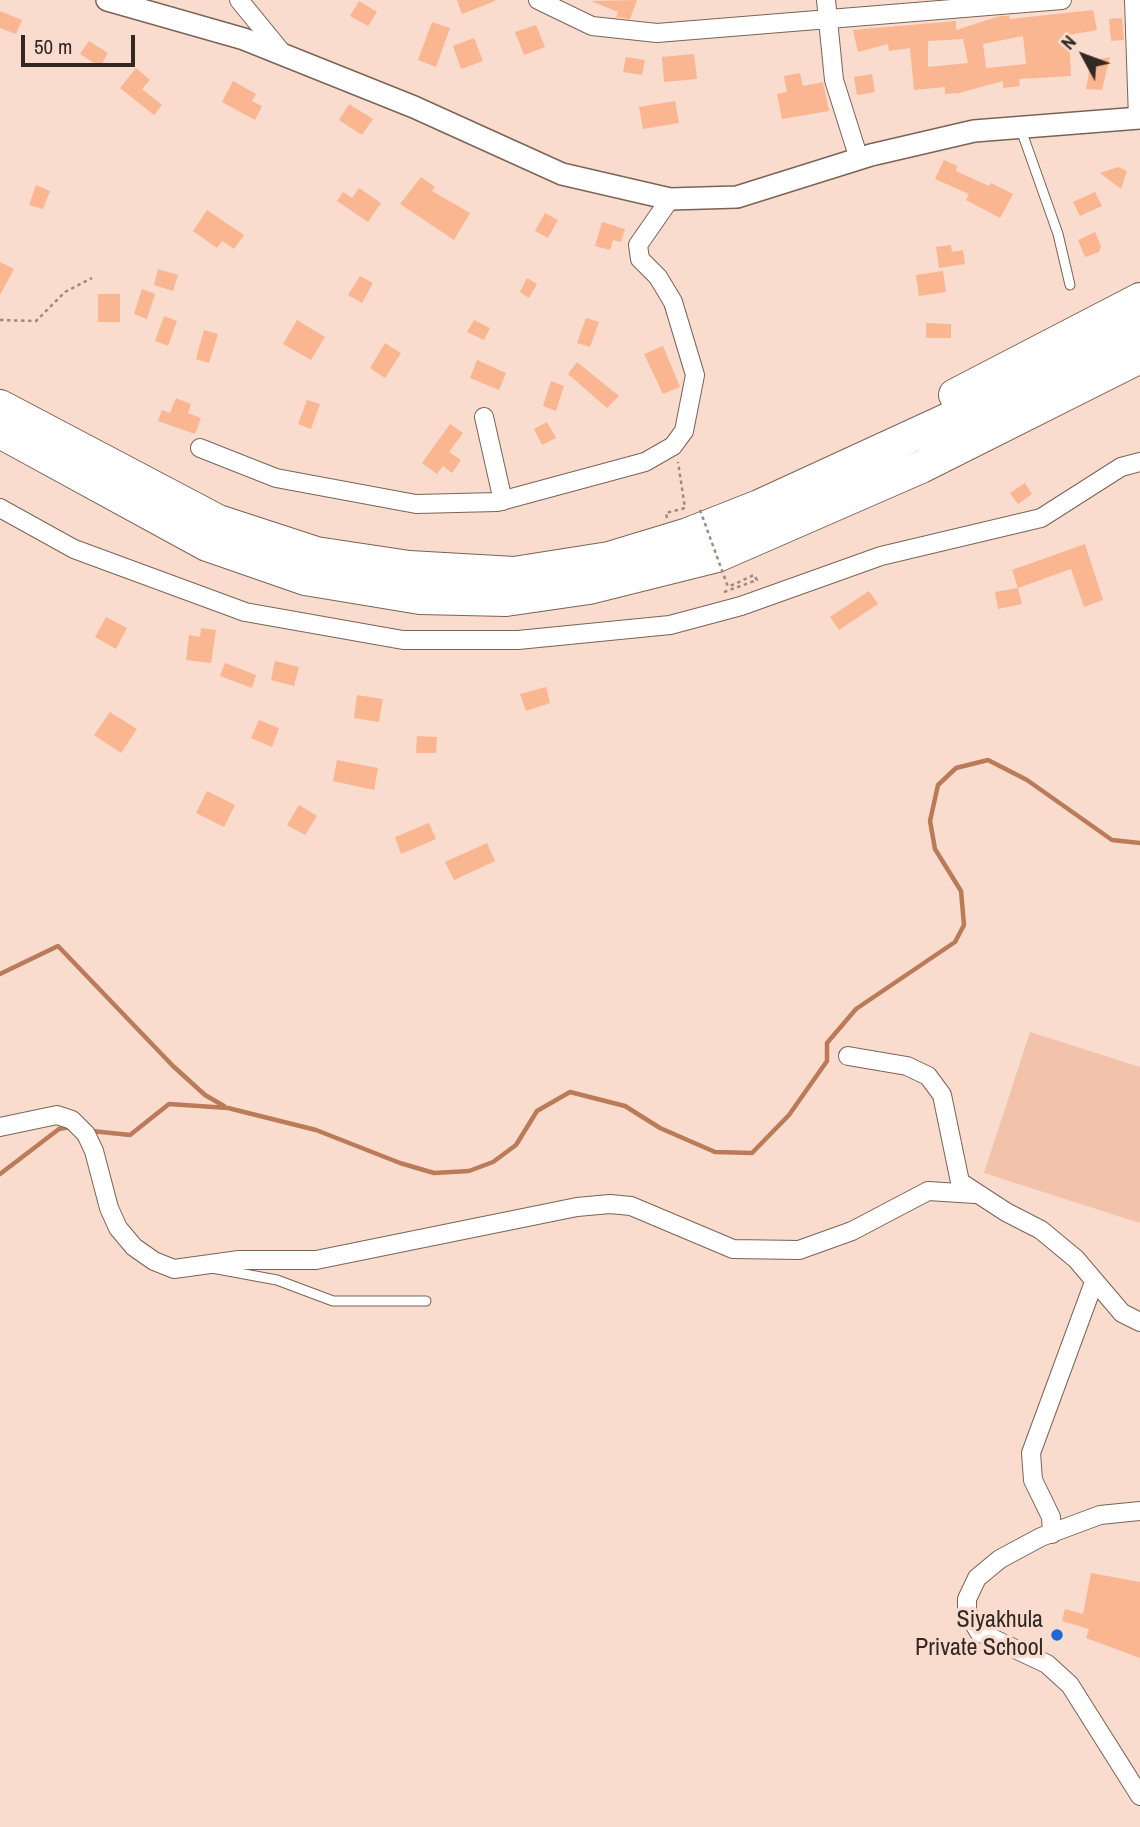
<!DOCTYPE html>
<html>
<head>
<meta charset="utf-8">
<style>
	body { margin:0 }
	#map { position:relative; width:1140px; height:1827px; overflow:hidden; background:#f9dcce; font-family:"Archivo Narrow",sans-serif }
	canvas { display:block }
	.north { position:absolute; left:1049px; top:21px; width:70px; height:70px; -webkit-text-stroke:5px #f9dcce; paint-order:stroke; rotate:311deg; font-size:19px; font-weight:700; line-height:28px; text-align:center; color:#332823 }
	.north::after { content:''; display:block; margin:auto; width:24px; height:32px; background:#332823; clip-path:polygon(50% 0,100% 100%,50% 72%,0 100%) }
	.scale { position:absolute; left:21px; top:35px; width:114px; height:32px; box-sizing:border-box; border:4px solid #332823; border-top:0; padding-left:9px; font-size:21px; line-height:24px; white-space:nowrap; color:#332823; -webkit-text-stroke:5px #f9dcce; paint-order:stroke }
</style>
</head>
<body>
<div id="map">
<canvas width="1140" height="1827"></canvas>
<div class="north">N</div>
<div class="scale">50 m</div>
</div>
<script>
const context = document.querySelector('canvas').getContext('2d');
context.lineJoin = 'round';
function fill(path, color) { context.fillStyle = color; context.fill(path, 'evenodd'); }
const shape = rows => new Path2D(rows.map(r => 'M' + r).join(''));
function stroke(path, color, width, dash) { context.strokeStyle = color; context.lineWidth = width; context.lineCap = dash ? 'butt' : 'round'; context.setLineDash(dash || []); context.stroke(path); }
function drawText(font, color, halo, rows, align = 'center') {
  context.font = font + ' "Archivo Narrow",sans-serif'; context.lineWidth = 7; context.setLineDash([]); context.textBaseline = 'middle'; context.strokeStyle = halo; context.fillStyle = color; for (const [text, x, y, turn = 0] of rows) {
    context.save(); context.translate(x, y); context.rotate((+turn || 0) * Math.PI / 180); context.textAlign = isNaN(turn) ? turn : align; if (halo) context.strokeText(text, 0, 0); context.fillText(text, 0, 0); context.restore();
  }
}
const green = shape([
	[1030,1032,1140,1067,1140,1223,984,1173]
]);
const stream = shape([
	[0,974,58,946,173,1066,205,1095,224,1106],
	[92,1131,130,1135,169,1104,228,1108,316,1130,400,1163,434,1173,469,1171,493,1162,516,1145,537,1111,570,1092,625,1106,660,1128,715,1152,752,1153,789,1115,827,1061,827,1043,856,1009,955,942,964,925,961,891,935,849,930,821,938,785,956,768,988,760,1027,780,1112,840,1140,843],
	[0,1174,59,1129,70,1127]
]);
const building = shape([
	[457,0,495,0,495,1,462,14],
	[637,0,630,19,616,17,618,12,591,1],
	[359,1,377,12,368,26,350,16],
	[1093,10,1097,30,1069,35,1071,76,1019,79,1020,86,1003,88,1003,81,959,93,945,94,945,87,914,90,910,48,889,51,888,44,858,52,853,30,956,21,956,30,1000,16,1009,16,1010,19],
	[1023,36,1026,64,986,68,983,44],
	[963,39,968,63,928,67,928,41],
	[0,11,22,20,16,34,0,28],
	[1122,18,1124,40,1111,41,1109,19],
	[432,22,450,28,436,67,418,60],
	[536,25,545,47,524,55,515,32],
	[474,38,483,61,461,69,453,46],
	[89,41,108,53,100,67,80,54],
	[694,54,697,79,664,82,662,57],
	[626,57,645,60,642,75,623,72],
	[1110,57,1102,90,1086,89,1091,61],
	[136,68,150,80,142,89,162,105,154,115,120,88],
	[800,73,803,86,823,82,829,111,782,119,777,94,787,92,784,76],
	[872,74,875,92,857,95,854,77],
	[233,81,256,94,252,101,262,106,255,120,222,102],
	[675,101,679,123,643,129,639,107],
	[349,104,373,119,362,135,339,120],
	[944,160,957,166,956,171,989,186,991,183,1013,194,1000,218,966,200,969,194,935,179],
	[1118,167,1127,171,1121,189,1100,173],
	[421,177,435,187,432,191,470,213,454,240,400,204],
	[36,185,50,191,43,209,29,205],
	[359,188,381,203,368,222,337,201,343,192,352,198],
	[1095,192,1102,206,1080,216,1073,202],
	[207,210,244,235,234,249,222,241,217,248,193,231],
	[545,213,558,220,548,238,535,231],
	[602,222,625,229,621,242,613,240,610,250,595,246],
	[1095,232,1101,246,1099,252,1085,257,1078,240],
	[951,245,952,252,963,250,965,264,939,268,936,247],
	[0,262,14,269,0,295],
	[158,269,178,275,173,291,154,285],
	[943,271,946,292,919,296,916,275],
	[360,276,373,283,362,303,348,295],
	[527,278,537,284,529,298,520,292],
	[142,289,155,294,147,319,134,314],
	[98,294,120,294,120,322,98,322],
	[164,316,177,321,168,346,155,341],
	[586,318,599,322,590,347,577,343],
	[297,320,325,337,311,360,283,344],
	[474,320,490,328,484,340,467,332],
	[926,323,951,324,951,338,926,338],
	[204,330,218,334,209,363,196,359],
	[385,343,401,353,385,378,370,368],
	[663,346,680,387,663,394,644,354],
	[477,360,506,373,499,390,470,378],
	[577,362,619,396,607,408,568,374],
	[551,381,564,386,556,411,543,406],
	[176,398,191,404,188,413,201,418,195,434,158,421,162,410,170,413],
	[307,400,320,404,311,429,298,424],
	[547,422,556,438,542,445,534,429],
	[450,424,463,433,449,452,461,460,452,473,443,466,437,474,422,463],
	[1025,483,1032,494,1018,504,1010,493],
	[1085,544,1103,600,1084,607,1071,569,1018,588,1012,570],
	[1018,588,1022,604,998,609,995,592],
	[869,591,878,604,839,630,830,617],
	[106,617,127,628,116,649,95,637],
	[201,628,216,630,211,663,186,660,189,635,200,637],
	[275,661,299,667,294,686,271,680],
	[225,663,256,675,252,688,220,676],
	[546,687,550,703,526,711,520,694],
	[357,695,383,699,379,722,354,718],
	[110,712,137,729,121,753,94,735],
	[259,720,279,728,272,747,251,738],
	[417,736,437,737,436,753,416,753],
	[337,760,378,768,374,790,333,781],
	[207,791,235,805,224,827,196,813],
	[299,805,317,816,305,835,287,825],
	[429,823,436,839,401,854,395,837],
	[487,843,495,861,454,880,445,862],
	[1091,1573,1140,1582,1140,1658,1086,1638,1089,1629,1062,1621,1065,1609,1083,1614]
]);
const path = shape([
	[0,320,36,321,65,292,92,278],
	[667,518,666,513,685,508,678,462],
	[724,592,757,580,754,575,728,587]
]);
const service = shape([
	[1020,127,1058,234,1070,285],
	[212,1268,277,1280,333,1301,426,1301]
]);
const minor = shape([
	[239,0,284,55],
	[538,0,592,26,657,33,1062,0],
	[826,0,834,80,859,159],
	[1134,0,1138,119],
	[484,417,503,501],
	[200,448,276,478,416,504,497,502,645,462,673,446,684,431,695,375,673,302,658,277,640,259,638,245,670,199],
	[0,508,74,549,245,612,403,640,518,640,670,625,741,606,881,556,1041,518,1121,467,1140,462],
	[848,1056,907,1066,928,1076,942,1095,960,1182,1006,1212,1041,1230,1076,1259,1122,1313,1140,1322],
	[0,1127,57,1115,72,1120,86,1134,94,1151,109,1208,118,1228,134,1247,154,1261,174,1269,239,1260,316,1260,577,1207,610,1204,631,1206,733,1249,799,1250,852,1231,928,1191,975,1194],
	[1140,1511,1100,1515,1041,1537,1000,1559,977,1578,967,1599,967,1612,979,1632,1047,1664,1070,1685,1140,1796],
	[1052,1534,1051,1517,1033,1480,1031,1453,1094,1282]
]);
const tertiary = shape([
	[107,0,244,39,414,107,562,174,670,199,737,197,871,155,974,131,1140,118]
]);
const motorway = shape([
	[955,395,1140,299],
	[0,406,218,521,316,553,409,567,514,573,609,558,688,534,759,506,1140,331],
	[0,432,207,545,305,579,420,598,506,600,589,588,717,556,921,467,1140,357]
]);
const pathBridge = shape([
	[700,510,728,587]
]);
const markers = [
	[1057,1635,7,"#1f6ad5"]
];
const poiNames = [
	["Siyakhula",1043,1621],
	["Private School",1043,1649]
];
fill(green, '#f2c2aa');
stroke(stream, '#bb7b58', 4.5);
fill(building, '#fab591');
stroke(service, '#7b6356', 11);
stroke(minor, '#7b6356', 20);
stroke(tertiary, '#7b6356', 24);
stroke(motorway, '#7b6356', 34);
stroke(path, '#9f8a80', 2.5, [3.5, 3.5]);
stroke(service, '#fff', 9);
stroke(minor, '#fff', 18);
stroke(tertiary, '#fff', 21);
stroke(motorway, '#fff', 32);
stroke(pathBridge, '#9f8a80', 2.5, [3.5, 3.5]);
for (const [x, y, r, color] of markers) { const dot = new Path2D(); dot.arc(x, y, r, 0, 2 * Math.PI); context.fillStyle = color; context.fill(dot); stroke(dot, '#f9dcce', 2.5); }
drawText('24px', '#332823', '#f9dcce', poiNames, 'right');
</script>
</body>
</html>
